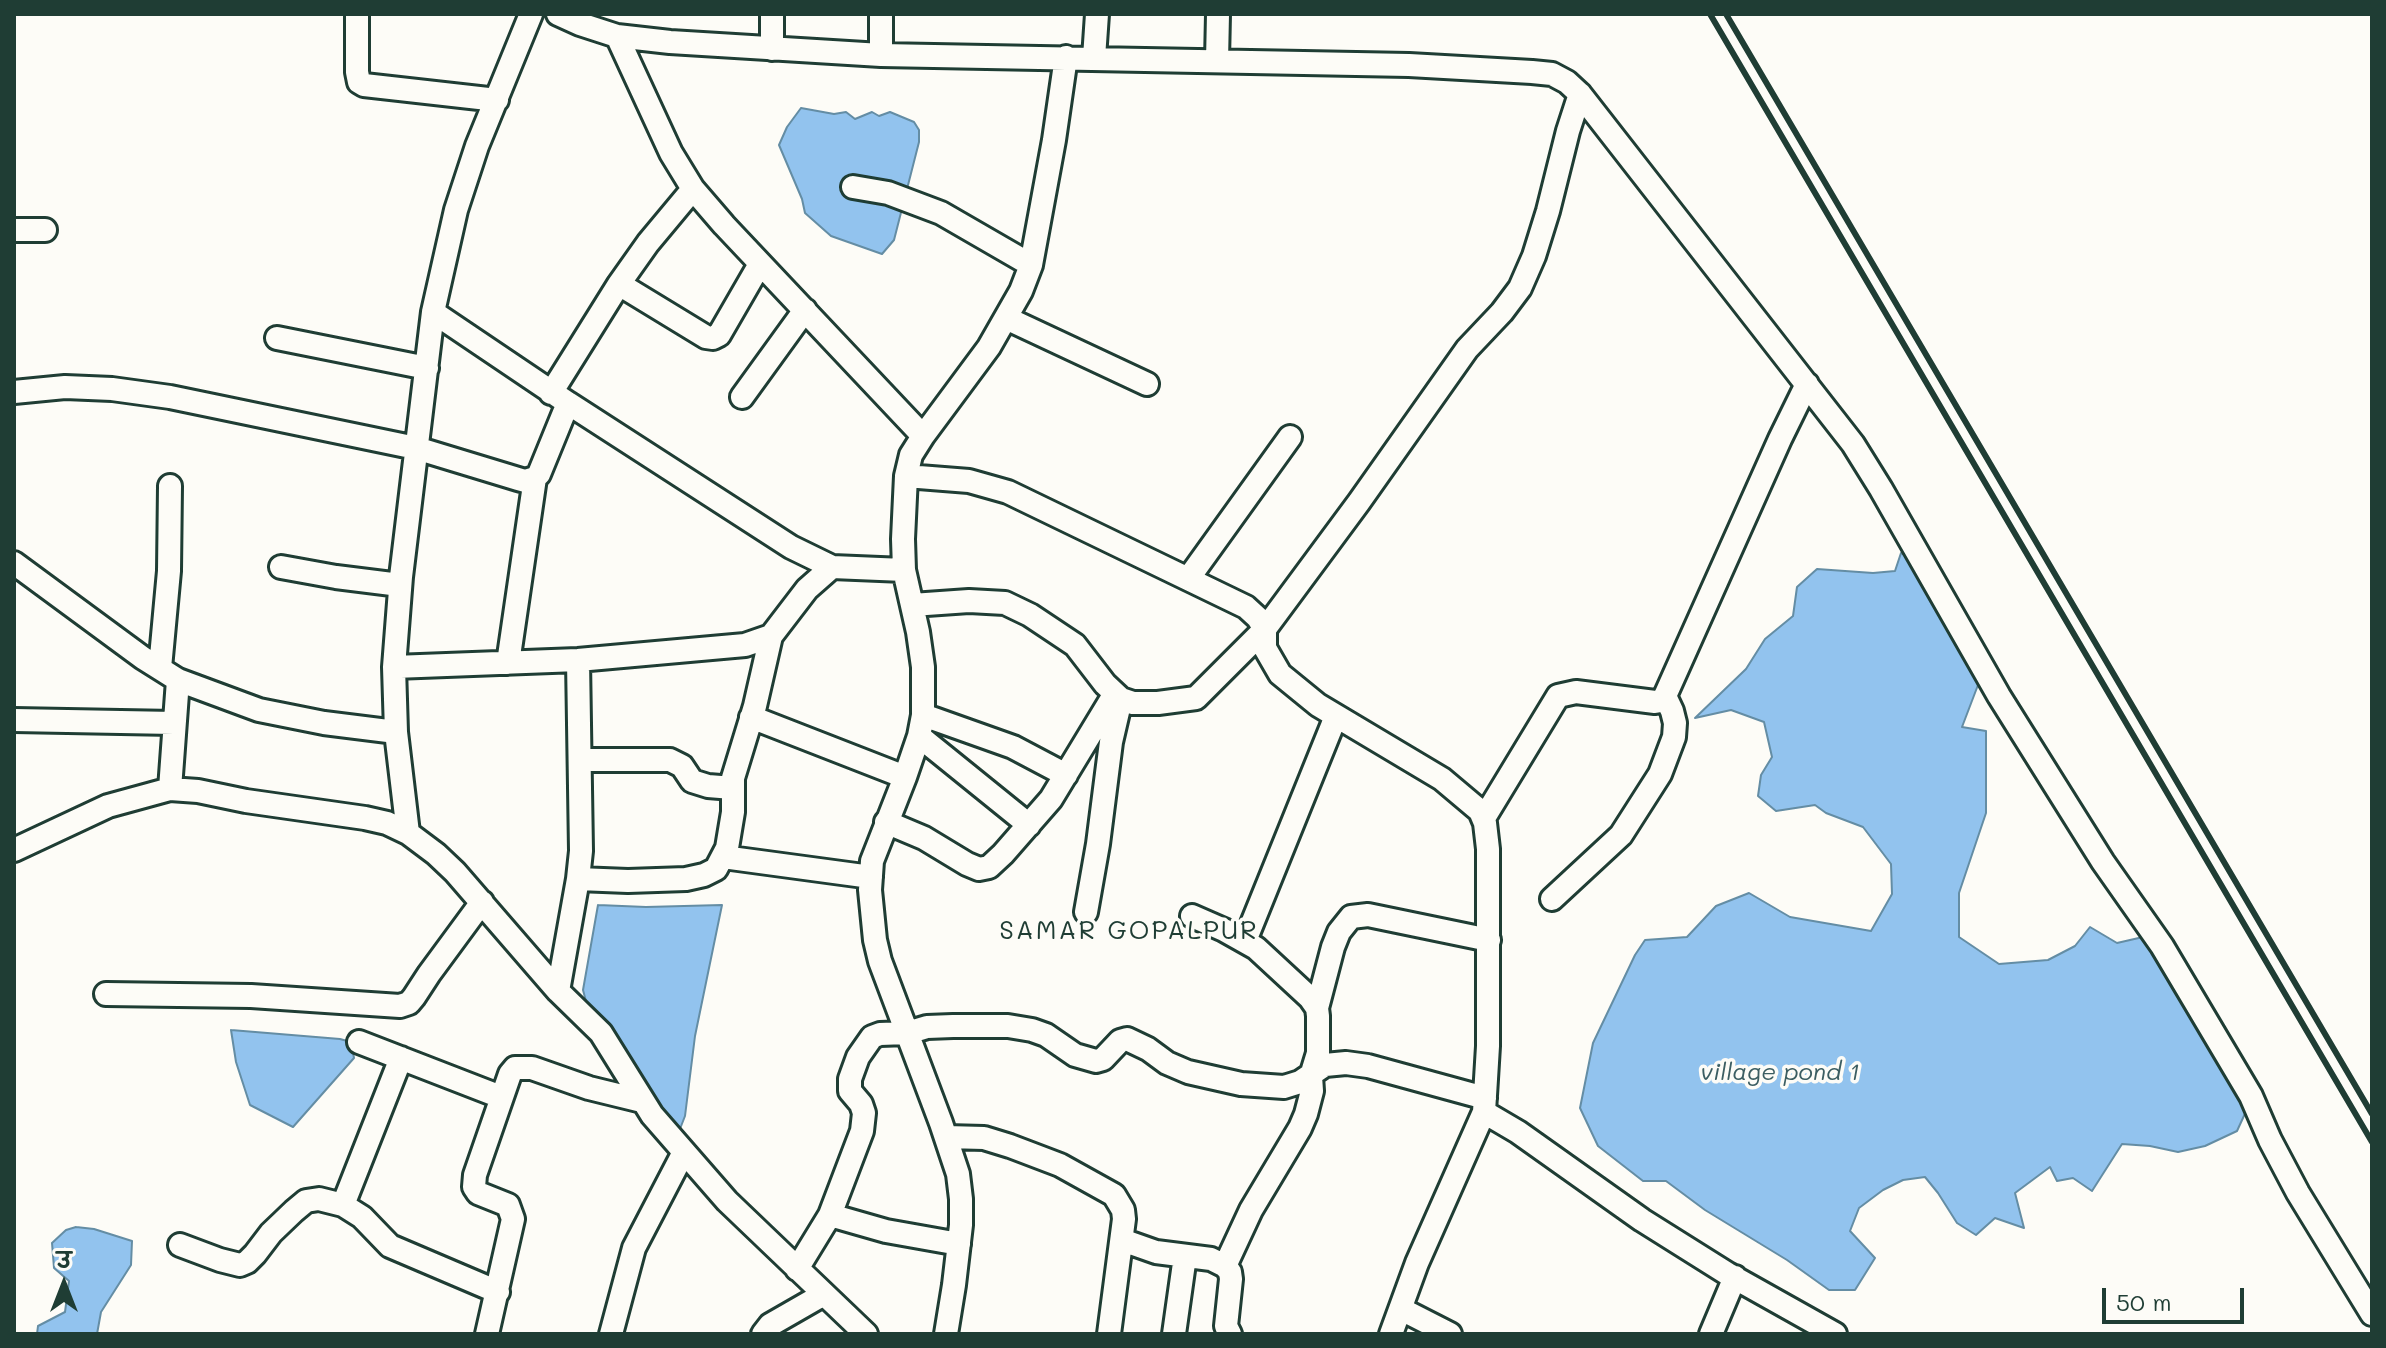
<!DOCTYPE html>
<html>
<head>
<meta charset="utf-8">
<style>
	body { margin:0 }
	#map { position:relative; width:2386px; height:1348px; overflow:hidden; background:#fdfcf7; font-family:Mali,"Playpen Sans Deva",sans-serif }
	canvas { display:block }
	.frame { position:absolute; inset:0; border:16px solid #1f3d34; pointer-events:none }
	.north { position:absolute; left:24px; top:1244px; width:80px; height:80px; -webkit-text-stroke:6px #fdfcf7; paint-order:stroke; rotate:0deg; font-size:22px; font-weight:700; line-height:32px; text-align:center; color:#1f3d34 }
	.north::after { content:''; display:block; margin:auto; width:28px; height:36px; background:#1f3d34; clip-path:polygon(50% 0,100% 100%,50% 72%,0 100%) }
	.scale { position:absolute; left:2102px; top:1288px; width:142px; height:36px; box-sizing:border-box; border:4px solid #1f3d34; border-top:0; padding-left:10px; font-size:24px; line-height:28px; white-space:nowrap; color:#1f3d34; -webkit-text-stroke:6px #fdfcf7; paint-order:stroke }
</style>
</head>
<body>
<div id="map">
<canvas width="2386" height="1348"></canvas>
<div class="frame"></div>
<div class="north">उ</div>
<div class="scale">50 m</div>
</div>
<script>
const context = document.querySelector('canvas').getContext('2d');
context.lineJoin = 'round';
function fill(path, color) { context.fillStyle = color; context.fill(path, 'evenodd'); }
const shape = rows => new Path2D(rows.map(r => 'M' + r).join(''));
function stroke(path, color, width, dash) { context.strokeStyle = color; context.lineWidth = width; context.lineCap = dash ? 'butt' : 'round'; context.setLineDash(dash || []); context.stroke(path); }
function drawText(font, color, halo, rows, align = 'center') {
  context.font = font + ' Mali,sans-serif'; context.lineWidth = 7; context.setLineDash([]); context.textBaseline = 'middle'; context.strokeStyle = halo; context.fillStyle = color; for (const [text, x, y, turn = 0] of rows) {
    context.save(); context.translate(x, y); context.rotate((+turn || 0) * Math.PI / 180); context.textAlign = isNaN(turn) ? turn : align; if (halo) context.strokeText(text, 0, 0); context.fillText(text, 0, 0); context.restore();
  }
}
const water = shape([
	[801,108,834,114,846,112,855,119,872,112,879,116,890,112,914,122,919,130,919,142,894,240,882,254,831,236,805,213,802,199,779,145,787,127,801,108],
	[1901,553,1917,563,1972,662,1978,685,1962,727,1986,731,1986,813,1959,893,1959,937,1999,964,2048,960,2075,946,2090,927,2117,943,2156,934,2254,1094,2237,1131,2205,1146,2178,1152,2150,1146,2122,1144,2092,1191,2073,1178,2057,1181,2050,1167,2015,1193,2024,1228,1995,1218,1976,1235,1957,1223,1938,1193,1925,1177,1903,1180,1883,1190,1859,1208,1850,1231,1875,1258,1855,1290,1829,1290,1787,1260,1705,1210,1666,1181,1643,1181,1598,1146,1580,1108,1593,1043,1635,955,1645,940,1687,937,1716,906,1749,893,1790,917,1871,931,1892,894,1891,864,1863,827,1826,813,1815,805,1776,811,1758,796,1761,775,1772,757,1764,722,1731,710,1695,718,1746,669,1765,639,1793,616,1797,587,1817,569,1873,573,1895,571,1901,553],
	[598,905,646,907,722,905,695,1036,685,1116,678,1134,630,1058,587,1005,583,990,598,905],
	[231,1030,340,1039,351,1042,354,1058,293,1127,250,1105,236,1062,231,1030],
	[76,1227,94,1229,132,1241,131,1265,101,1312,97,1334,37,1334,38,1326,65,1312,69,1281,54,1268,52,1243,66,1230,76,1227]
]);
const minor = shape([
	[357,14,357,72,359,82,364,85,497,100],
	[558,14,580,24,617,36,670,42,881,55,1409,65,1532,72,1552,74,1567,82,1580,94,1853,444,1881,489,1999,696,2103,862,2162,946,2251,1096,2270,1140,2298,1193,2372,1314],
	[617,36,671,153,693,189,724,225,923,436],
	[772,49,772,14],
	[881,55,881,14],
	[1094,58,1097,14],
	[1217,61,1218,14],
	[853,187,888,193,941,213,1031,265],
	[14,230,45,230],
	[619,284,706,337,713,338,719,335,760,264],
	[1006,318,1147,384],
	[277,338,427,368],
	[14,392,65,387,112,389,170,397,416,448,518,479,525,481,535,478,539,474,568,403,433,312],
	[551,393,619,284,648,243,693,189],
	[742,397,805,310],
	[568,403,791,547,832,567],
	[906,476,969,481,1008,492,1246,607,1258,618,1265,629,1265,648,1280,674,1318,705,1442,779,1480,811,1485,823,1488,849,1488,1046,1484,1112,1417,1263,1391,1334],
	[14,563,143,658,178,680,259,710,324,723,396,732],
	[281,567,336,577,400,585],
	[1188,579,1290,437],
	[912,605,969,601,1005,603,1030,615,1075,645,1105,684,1121,699,1133,703,1158,703,1196,698,1265,629,1359,502,1467,349,1502,312,1520,288,1534,256,1548,211,1568,131,1580,94],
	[508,663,535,478],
	[394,667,578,660,745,645,771,636,807,589,832,567,904,570],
	[160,668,169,571,170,486],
	[923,715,1013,747,1066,775],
	[751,717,905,777],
	[14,720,174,723],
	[919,736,1029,825],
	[580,760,670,760,682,766,692,781,708,786,733,788],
	[170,789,178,680],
	[1484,818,1558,696,1576,692,1655,702,1661,701,1665,696,1780,439,1807,384],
	[886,822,924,838,967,864,979,869,989,867,1003,854,1051,799,1114,695],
	[408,833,396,732,394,667,401,577,433,312,456,210,477,146,531,14],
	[14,850,108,806,170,789,198,791,246,801,365,818,387,823,408,833,436,854,455,872,558,991,601,1033,652,1115,727,1201,866,1334],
	[723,857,871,877],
	[578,879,628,881,686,879,704,875,716,869,727,848,733,812,733,778,755,706,771,636],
	[1552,899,1621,835,1660,774,1674,737,1675,723,1672,711,1665,696],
	[1086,912,1098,844,1111,742,1121,699],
	[1192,916,1224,930,1256,948,1310,998,1317,1008,1318,1016,1318,1053,1311,1076,1312,1091,1306,1114,1300,1128,1251,1210,1225,1266],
	[1245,941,1336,716],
	[558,991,578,879,581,851,578,660],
	[106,994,251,996,400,1006,409,1003,414,997,429,974,482,902],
	[1317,1008,1333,947,1339,932,1351,917,1368,915,1489,940],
	[359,1042,501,1097],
	[1484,1112,1518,1132,1642,1220,1728,1274,1835,1334],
	[946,1137,984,1138,1010,1146,1060,1165,1114,1195,1123,1210,1124,1219,1109,1334],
	[343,1205,401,1058],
	[830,1215,886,1231,959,1244],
	[1122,1240,1156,1252,1211,1259,1225,1266,1230,1272,1231,1279,1226,1326,1230,1334],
	[180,1245,220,1260,240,1265,247,1262,255,1254,271,1233,294,1211,306,1201,319,1199,343,1205,362,1217,390,1246,498,1292],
	[797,1269,830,1215,862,1131,864,1113,861,1104,850,1091,850,1079,858,1057,872,1037,880,1034,907,1033,927,1027,953,1026,1008,1026,1032,1030,1046,1035,1075,1055,1096,1061,1103,1059,1120,1041,1127,1039,1148,1049,1167,1063,1188,1072,1241,1084,1284,1087,1300,1082,1325,1065,1346,1063,1368,1066,1485,1098],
	[1401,1309,1450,1334],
	[487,1334,513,1219,508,1205,478,1193,474,1187,475,1175,510,1074,515,1068,532,1068,589,1088,642,1101],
	[611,1334,634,1248,684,1152],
	[763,1334,770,1325,824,1294],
	[946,1334,954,1285,961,1225,961,1199,958,1174,941,1123,880,961,875,940,870,890,872,861,905,777,919,736,923,715,923,667,918,632,904,570,903,539,906,476,911,455,923,436,989,347,1021,291,1031,265,1054,140,1066,57],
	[1174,1334,1185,1256],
	[1711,1334,1735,1277]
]);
const rail = shape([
	[1710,14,2372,1142],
	[1726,14,2372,1114]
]);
const waterNames = [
	["village pond 1",1780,1073]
];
const quarterNames = [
	["SAMAR GOPALPUR",1129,931]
];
fill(water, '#92c3ee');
stroke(water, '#648da4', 2);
stroke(minor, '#1f3d34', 28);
stroke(minor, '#fdfcf7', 22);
stroke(rail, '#1f3d34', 6);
drawText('italic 24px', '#3c5e62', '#fdfcf7', waterNames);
context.letterSpacing = '2px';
drawText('26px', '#1f3d34', '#fdfcf7', quarterNames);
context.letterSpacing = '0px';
</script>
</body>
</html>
